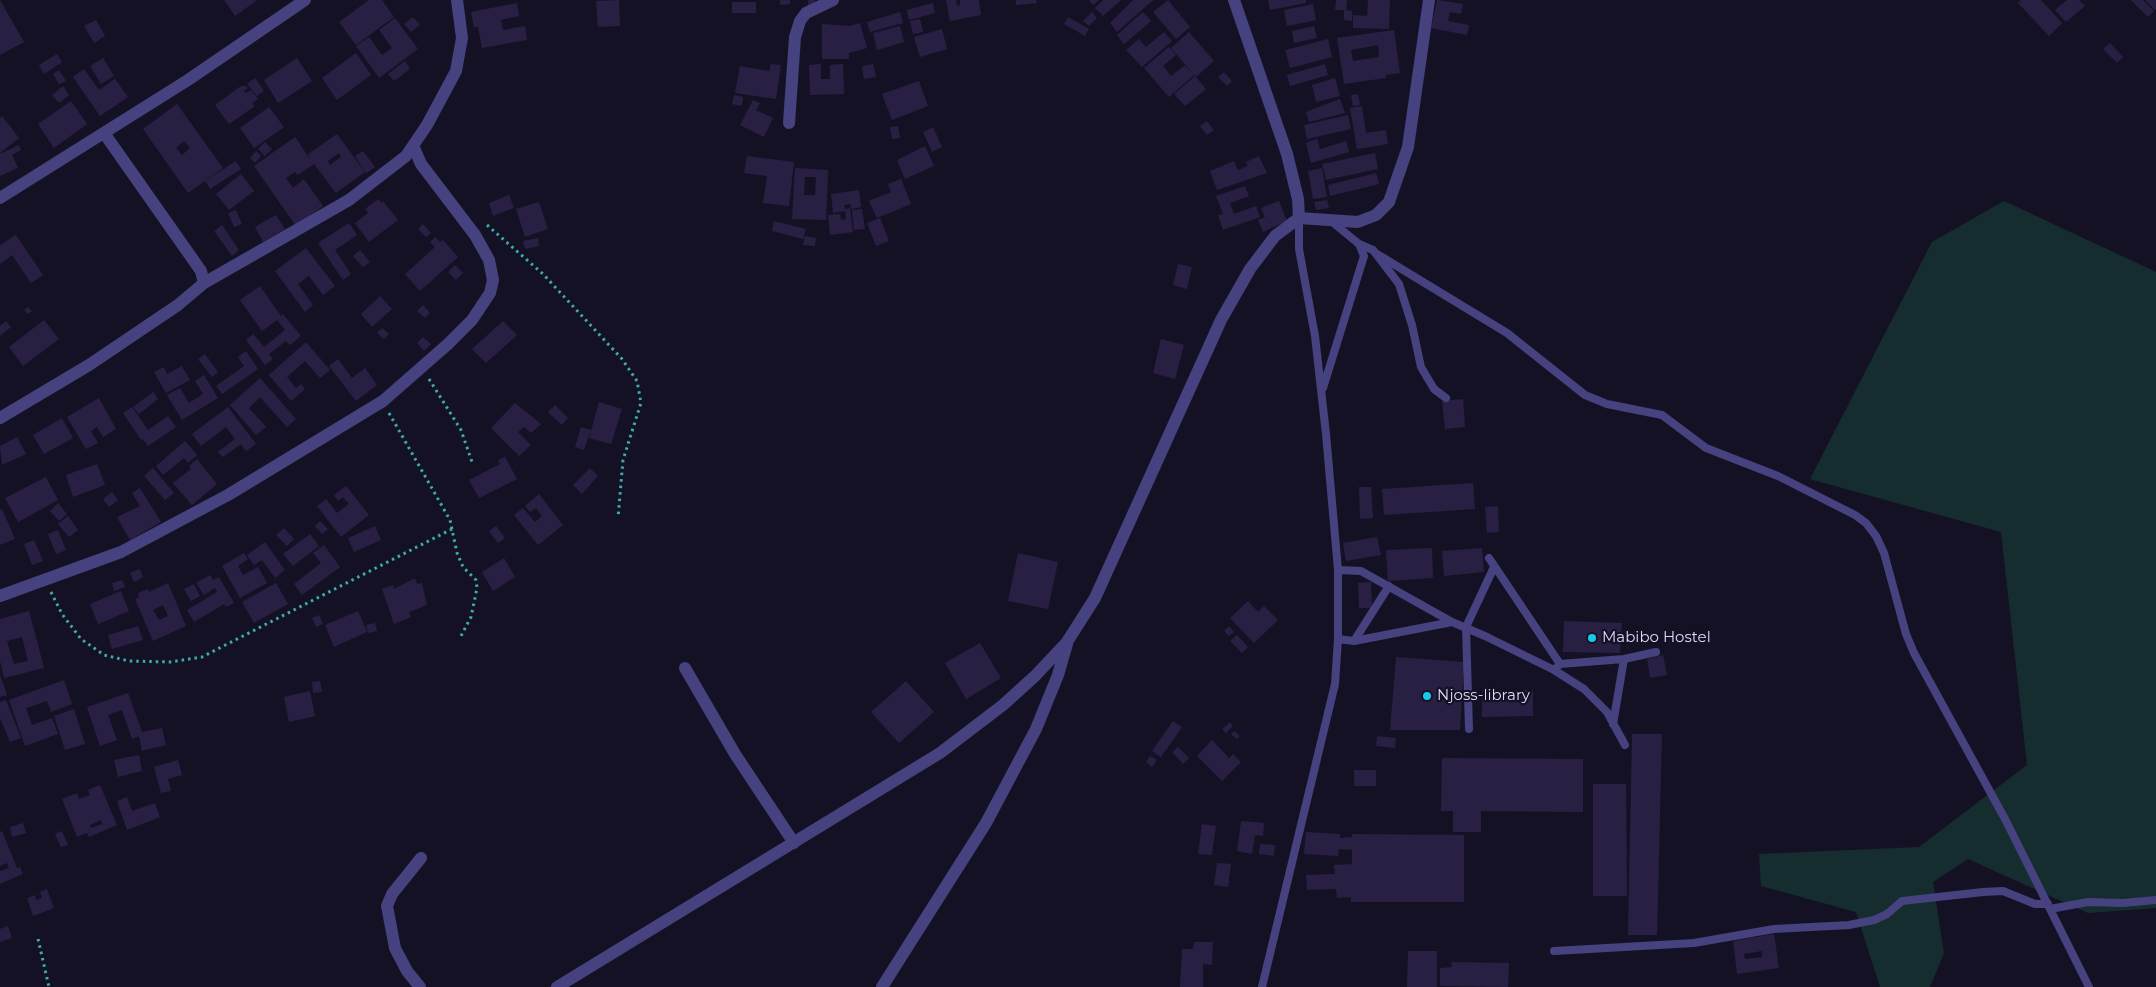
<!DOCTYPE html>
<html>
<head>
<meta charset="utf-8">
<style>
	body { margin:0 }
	canvas { display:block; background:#151124 }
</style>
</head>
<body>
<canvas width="2156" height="987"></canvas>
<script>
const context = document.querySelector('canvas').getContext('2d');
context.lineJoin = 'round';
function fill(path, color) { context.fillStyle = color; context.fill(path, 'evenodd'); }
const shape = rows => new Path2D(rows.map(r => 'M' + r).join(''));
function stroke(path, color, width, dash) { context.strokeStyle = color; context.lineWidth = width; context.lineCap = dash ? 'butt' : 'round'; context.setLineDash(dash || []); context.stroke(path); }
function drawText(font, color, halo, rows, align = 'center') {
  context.font = font + ' Montserrat,sans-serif'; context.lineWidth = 4.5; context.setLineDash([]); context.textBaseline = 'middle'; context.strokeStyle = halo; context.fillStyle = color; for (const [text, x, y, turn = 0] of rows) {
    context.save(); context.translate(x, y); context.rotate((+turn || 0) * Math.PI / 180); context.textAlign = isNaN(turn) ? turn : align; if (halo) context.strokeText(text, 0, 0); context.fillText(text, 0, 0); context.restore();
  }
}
const green = shape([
	[2004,201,2156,272,2156,908,2088,913,1968,859,1933,882,1944,953,1930,987,1880,987,1856,912,1761,886,1759,854,1919,847,2027,765,2001,532,1810,479,1932,242]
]);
const building = shape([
	[0,0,24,42,0,55],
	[224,0,255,0,256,1,235,16],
	[369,0,382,0,394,17,356,45,339,22],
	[619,0,620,26,598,27,596,1],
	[780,0,790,0,790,4,780,5],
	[808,0,815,0,816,7,808,7],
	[946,0,956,0,957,6,960,5,960,0,979,0,981,15,950,21],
	[1016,0,1036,0,1037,3,1016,5],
	[1089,0,1099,0,1093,5],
	[1103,0,1121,0,1103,16,1095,8],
	[1133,0,1153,0,1117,32,1110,23],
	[1168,0,1190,27,1176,39,1153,12],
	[1268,0,1306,0,1306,3,1270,10],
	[1336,0,1347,0,1346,10,1352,11,1352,21,1344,20,1344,10,1335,10],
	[1368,0,1390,0,1389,29,1353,28,1353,15,1367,16],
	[1437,0,1463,4,1461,14,1450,12,1448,21,1469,25,1467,35,1431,28],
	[2021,0,2041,0,2062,23,2049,36,2018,3],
	[2067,0,2079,0,2085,6,2066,22,2055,10],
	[2131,0,2143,0,2154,11,2148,17],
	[2145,0,2156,0,2156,9,2155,10],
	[732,2,756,2,756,13,732,13],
	[517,3,519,16,501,20,503,30,525,26,527,40,482,48,478,27,474,27,471,12],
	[933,3,935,13,909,20,907,10],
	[1313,4,1316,20,1287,26,1284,10],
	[900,12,903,23,870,32,867,22],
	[1092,12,1097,18,1089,26,1083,21],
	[1143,12,1151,21,1124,44,1117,35],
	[413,17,420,25,411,32,404,24],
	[1068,17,1089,29,1085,36,1064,24],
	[395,18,418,49,379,78,356,46,369,37,382,55,392,48,379,30],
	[920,19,923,32,913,34,910,21],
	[96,20,105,36,94,43,84,26],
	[860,23,867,48,849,53,849,59,822,59,822,24,849,26],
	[900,26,904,42,877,50,873,33],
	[1314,26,1317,38,1294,43,1292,31],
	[942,29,947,49,920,57,914,37],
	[1394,30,1400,73,1386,75,1386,78,1344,84,1337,38],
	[1378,45,1379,57,1353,61,1351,50],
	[1164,32,1172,41,1142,67,1126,50,1139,39,1146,47],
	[1189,32,1214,61,1196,77,1171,48],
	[1328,39,1332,57,1290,68,1285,50],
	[2110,43,2123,57,2117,63,2103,49],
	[1169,47,1176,55,1163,66,1171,76,1185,65,1194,75,1169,97,1144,68],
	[356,53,371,75,337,100,322,78],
	[57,54,62,62,44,74,39,65],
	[103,58,114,76,101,84,90,66],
	[297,58,312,81,278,103,264,80],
	[405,61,410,69,394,81,388,74],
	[771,64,781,65,776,99,735,93,740,66,769,71],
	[821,64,821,79,830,79,830,65,843,64,844,94,810,95,809,65],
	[873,64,876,77,864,79,862,66],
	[1325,64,1328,75,1290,86,1287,75],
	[84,69,99,90,115,79,128,97,100,116,73,77],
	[59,70,66,81,59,84,53,74],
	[1224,72,1232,81,1227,86,1218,77],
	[1195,76,1206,89,1185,106,1174,94],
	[255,78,264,91,257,96,247,84],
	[1335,78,1340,96,1316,102,1312,85],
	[919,81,928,106,892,120,882,94],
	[63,86,69,95,59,103,52,95],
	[241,86,246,86,248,88,244,91,246,93,251,90,258,99,252,103,255,106,229,124,215,105],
	[1358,94,1360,105,1353,106,1351,95],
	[734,95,743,97,742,106,732,104],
	[1340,99,1345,113,1309,122,1306,112],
	[753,100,760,103,756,110,773,118,764,137,740,125],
	[71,101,87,124,54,148,38,124],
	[177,104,223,168,188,193,143,129],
	[184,141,190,148,182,155,176,148],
	[1362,106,1366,133,1386,130,1388,144,1357,149,1350,108],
	[269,107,284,127,254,148,240,128],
	[1348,115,1351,129,1307,139,1304,125],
	[2,116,19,138,0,153,0,118],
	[1207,121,1214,130,1207,135,1200,126],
	[898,126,900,138,892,139,890,127],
	[933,127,942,147,932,152,923,132],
	[337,134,365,172,336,193,314,164,298,175,295,172,286,178,293,188,304,179,323,206,296,226,254,166,295,137,310,159,308,154],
	[339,153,341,157,330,165,328,161],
	[1317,139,1320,149,1346,141,1349,152,1311,163,1306,143],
	[265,142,272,149,265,156,258,149],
	[19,145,21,150,12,155,18,168,0,176,0,154],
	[925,146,934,166,905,179,897,160],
	[256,151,261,156,255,163,250,158],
	[363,151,375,167,366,173,355,156],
	[1375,153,1378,169,1326,180,1322,164],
	[747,156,794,162,789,206,763,203,767,176,744,173],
	[1259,156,1267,173,1217,190,1210,171,1234,161,1238,170,1248,166,1246,162],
	[236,161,241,169,210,189,205,181],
	[795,168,828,170,826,220,792,219],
	[805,177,816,177,815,195,804,195],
	[1322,168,1327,197,1313,199,1308,171],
	[1376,173,1379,184,1330,196,1328,185],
	[241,174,254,191,229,210,216,194],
	[901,179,911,204,877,218,869,201,891,192,888,184],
	[1245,186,1249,196,1230,203,1234,214,1256,206,1260,217,1223,230,1218,215,1223,214,1216,196],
	[859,190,861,207,851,209,850,204,844,205,845,209,850,208,853,232,830,235,828,215,840,214,841,220,846,219,845,211,833,213,831,194],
	[509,195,514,208,493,216,489,203],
	[378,199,382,203,383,201,398,220,369,242,355,223,368,213,365,209],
	[1327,200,1329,208,1316,210,1314,202],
	[1279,201,1287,221,1263,232,1258,220,1265,217,1261,208],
	[539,202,548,229,525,237,516,209],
	[862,209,865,229,854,230,852,210],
	[236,210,242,224,234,227,228,213],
	[276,215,285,229,263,242,255,227],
	[880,218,889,241,876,246,867,223],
	[774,221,806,229,803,239,772,231],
	[349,223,357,235,335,250,351,274,343,280,318,243],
	[423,224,431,233,426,237,418,229],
	[222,225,239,250,232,256,214,231],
	[16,235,43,275,31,283,12,255,0,264,0,245],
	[805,236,816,238,815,246,803,245],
	[435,237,440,242,443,240,458,257,420,291,405,274,435,247,430,242],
	[538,238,539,246,525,249,523,241],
	[306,248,335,286,323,295,309,276,298,284,313,305,305,312,275,271],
	[360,250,370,262,363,267,353,256],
	[1178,264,1192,267,1187,289,1173,285],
	[455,265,463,273,456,280,448,272],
	[260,286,281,316,283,314,301,336,290,345,286,341,269,354,273,359,265,365,246,340,253,334,264,347,285,330,277,320,262,331,240,300],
	[380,296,392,309,372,327,361,314],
	[423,305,430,313,425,318,417,311],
	[28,307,32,311,28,314,24,310],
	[44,320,59,339,23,366,9,347],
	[6,321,11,327,0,336,0,326],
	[503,321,517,335,486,363,472,349],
	[382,328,389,334,384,339,377,333],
	[423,337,431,344,424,351,417,343],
	[1161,339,1184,345,1175,379,1153,373],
	[306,342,330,370,320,378,305,361,287,377,296,388,301,384,305,389,291,401,269,375],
	[246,351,258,369,222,394,216,386,244,366,238,357],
	[205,354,218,372,212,377,198,359],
	[338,359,352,378,365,368,377,385,356,401,329,366],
	[182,366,190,380,166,393,154,372,164,367,167,374],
	[204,375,218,398,182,420,167,395,180,388,189,403,203,394,195,381],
	[260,378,296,419,287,427,260,397,249,408,266,427,256,435,230,405],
	[153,392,158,399,139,414,133,407],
	[99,398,116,429,103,437,97,427,91,431,98,443,86,449,67,417],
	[1463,399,1465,427,1445,429,1442,401],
	[599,402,622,409,611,444,589,438],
	[515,403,541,424,531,433,524,427,518,432,531,445,519,456,491,428],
	[555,405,568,418,562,425,548,412],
	[132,407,148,430,168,416,176,427,148,446,143,439,141,440,123,413],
	[228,407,256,444,246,451,241,444,223,457,218,452,235,439,226,427,201,446,192,434],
	[62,418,73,438,44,454,33,435],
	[581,427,591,430,584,450,575,447],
	[17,437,26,454,2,465,0,446],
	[185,441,197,455,188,463,184,458,163,475,156,466],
	[505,457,517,479,479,498,469,480,500,464,498,460],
	[197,459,217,484,192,505,173,483,191,469,189,466],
	[97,464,105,485,73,497,66,475],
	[153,468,174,493,165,500,144,476],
	[590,468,598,476,582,494,573,485],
	[46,477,58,500,18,522,5,498],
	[1473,483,1475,509,1384,515,1382,489],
	[346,486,369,515,341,537,317,506,326,499,337,513,349,504,343,497,338,501,334,495],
	[1359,487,1371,487,1373,518,1360,519],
	[140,488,161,522,130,540,117,517,140,506,132,493],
	[112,492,118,500,109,507,103,499],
	[539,494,563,525,538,545,514,515,523,508,535,522,542,516,536,508,530,512,525,506],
	[58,503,67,514,59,521,50,511],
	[1498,506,1499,532,1487,533,1485,507],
	[2,509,15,539,0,545,0,510],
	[68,516,78,530,69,537,58,524],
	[320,521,328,529,322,534,315,526],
	[375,526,381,540,354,552,348,538],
	[496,526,505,538,498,543,489,531],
	[284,528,294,539,287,546,276,535],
	[58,530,66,550,56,554,48,534],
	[310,534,319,546,293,566,283,554],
	[1377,537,1381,555,1346,561,1343,543],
	[34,540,43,561,32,565,24,544],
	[265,542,285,570,275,578,262,560,254,565,247,555],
	[324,545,340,567,302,595,294,584,321,563,313,553],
	[1432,548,1433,578,1388,581,1386,550],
	[1482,548,1484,572,1444,576,1442,551],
	[244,553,248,559,238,566,243,575,258,567,267,583,240,598,222,566],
	[1018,553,1058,562,1048,609,1008,601],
	[504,558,515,577,493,591,482,572],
	[140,569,143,577,134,582,130,573],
	[210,575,213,580,219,577,234,603,226,607,224,604,194,622,187,610,217,592,215,588,204,595,196,583],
	[415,578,417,584,422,583,427,605,409,612,411,617,394,624,382,589,393,585,394,589],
	[122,580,125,587,114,591,112,583],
	[1371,582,1372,608,1359,608,1358,583],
	[168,583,186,626,153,641,135,599,139,598,138,593,148,589,149,592],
	[163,605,168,616,159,620,153,610],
	[276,583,288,604,254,623,242,602],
	[194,584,200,596,191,601,184,589],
	[121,591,129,611,98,624,90,604],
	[1248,601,1258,612,1264,606,1278,620,1254,643,1230,618],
	[29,611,44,668,4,678,0,661,0,619],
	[22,637,28,661,14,664,7,641],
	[358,611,367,632,334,647,325,625],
	[319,615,323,624,316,627,312,618],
	[1564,621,1622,623,1620,653,1563,652],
	[375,623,377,631,368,633,366,625],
	[138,626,143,640,112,649,108,635],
	[1229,626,1234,632,1229,636,1224,631],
	[1237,635,1248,647,1242,653,1230,641],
	[980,643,1001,678,966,699,945,663],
	[1663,655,1667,675,1650,678,1647,659],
	[1396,657,1464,662,1460,730,1390,730],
	[0,675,7,695,0,697],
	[64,680,72,704,51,712,47,701,26,708,32,725,52,718,58,734,25,746,9,700],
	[320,681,322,692,313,693,312,682],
	[906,681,934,712,899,743,871,712],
	[1482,690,1533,690,1533,716,1482,717],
	[310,691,315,716,289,722,284,697],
	[128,693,142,732,162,728,166,745,142,751,139,736,132,739,122,710,108,715,117,740,100,746,87,707],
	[6,700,21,738,10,742,0,718,0,702],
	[74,709,85,744,65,750,54,716],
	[1173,721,1182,727,1161,757,1152,751],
	[1230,722,1233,726,1226,733,1222,729],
	[1234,731,1240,736,1237,739,1231,734],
	[1632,734,1662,734,1657,935,1628,935],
	[1377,736,1396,738,1395,748,1376,746],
	[1212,740,1229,758,1233,754,1241,762,1222,781,1197,756],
	[1178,747,1189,758,1183,764,1172,752],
	[139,755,142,771,118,777,114,760],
	[1150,756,1157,760,1152,767,1146,762],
	[1442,758,1583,759,1583,812,1481,811,1481,832,1453,832,1453,811,1441,811],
	[178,760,182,775,168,779,171,791,161,793,154,767],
	[1354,770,1376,770,1376,786,1354,786],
	[1593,784,1626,784,1627,896,1593,896],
	[100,785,117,825,89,837,87,833,77,837,62,799,77,793,79,799,90,795,88,790],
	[101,820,102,824,91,828,90,825],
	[127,797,132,811,155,803,160,817,127,830,117,801],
	[1241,821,1264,823,1263,836,1255,835,1252,854,1237,851],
	[23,823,26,833,12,837,10,827],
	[1202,824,1216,826,1212,855,1198,854],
	[2,831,17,868,20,867,23,874,0,884,0,871,9,868,7,863,0,866,0,832],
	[62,831,68,845,61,847,55,834],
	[1306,832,1340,834,1340,838,1352,837,1352,834,1464,835,1464,902,1351,902,1351,897,1337,898,1336,889,1307,890,1306,875,1335,874,1334,865,1352,864,1352,850,1339,849,1338,856,1304,854],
	[1260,844,1275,845,1274,856,1259,854],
	[1217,863,1231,864,1228,887,1214,885],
	[47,889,54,908,33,916,27,898,35,895,36,900,42,898,40,892],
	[8,926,12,938,0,942,0,929],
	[1774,934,1779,968,1737,974,1733,941],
	[1762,951,1762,957,1745,959,1744,954],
	[1194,942,1213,942,1212,965,1203,964,1203,987,1180,987,1182,949,1193,949],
	[1408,951,1437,951,1437,987,1407,987],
	[1451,962,1509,963,1508,987,1440,986,1440,968,1452,967]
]);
const path = shape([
	[487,225,543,274,622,359,637,381,641,403,623,460,618,518],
	[429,379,461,430,472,462],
	[389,413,450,520,457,553,463,567,476,580,477,588,471,617,461,636],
	[51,592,62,614,81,639,104,655,129,661,170,662,202,657,452,529],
	[38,939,49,987]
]);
const lane = shape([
	[1359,244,1373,250,1399,284,1412,325,1421,367,1434,389,1446,398],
	[1377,254,1507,333,1585,395,1607,404,1662,415,1706,448,1778,476,1855,515,1866,523,1876,536,1884,553,1906,634,1914,653,2005,819,2089,987],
	[1323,388,1364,256,1359,244,1331,221],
	[1489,558,1560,664],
	[1338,570,1361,571,1452,622,1485,636,1554,670,1584,689,1607,712,1625,745],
	[1338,639,1354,641,1452,622],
	[1354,641,1389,586],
	[1557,667,1560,664,1624,659,1656,652],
	[1613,724,1624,659],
	[1469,729,1466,627,1494,567],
	[2050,909,2088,902,2123,903,2156,900],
	[1554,951,1694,943,1774,929,1849,925,1874,920,1887,914,1902,901,1983,892,2003,891,2035,904,2048,904],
	[1262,987,1335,684,1338,639,1338,570,1326,434,1315,336,1299,249,1299,218]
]);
const street = shape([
	[1234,0,1287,154,1298,199,1299,218],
	[789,123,795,37,800,21,806,13,833,0],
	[0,198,188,80,305,0],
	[204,283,349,200,406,156,427,125,456,71,462,38,457,0],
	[0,418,89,365,178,305,204,283,201,271,104,133],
	[0,596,121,552,228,495,383,401,448,344,472,320,490,293,493,280,489,260,475,235,421,164,414,148],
	[685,668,735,754,794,843],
	[420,987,407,971,395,948,387,906,392,894,421,858],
	[557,987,940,753,1003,705,1035,676,1067,642,1095,598,1221,320,1250,269,1275,236,1299,218,1358,222,1376,215,1389,202,1408,147,1429,0],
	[882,987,986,823,1036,729,1058,675,1067,644]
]);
const markers = [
	[1592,638,5,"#17cae8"],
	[1427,696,5,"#17cae8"]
];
const poiNames = [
	["Mabibo Hostel",1602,638],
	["Njoss-library",1437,696]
];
fill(green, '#152d2e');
fill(building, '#281f43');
stroke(path, '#3bacab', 3, [2.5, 4]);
stroke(lane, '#46417f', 8);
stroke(street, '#46417f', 12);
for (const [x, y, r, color] of markers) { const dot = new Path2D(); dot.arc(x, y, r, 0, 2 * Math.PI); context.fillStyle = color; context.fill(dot); stroke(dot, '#151124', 2); }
drawText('15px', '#ded8fb', '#151124', poiNames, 'left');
</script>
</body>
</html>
